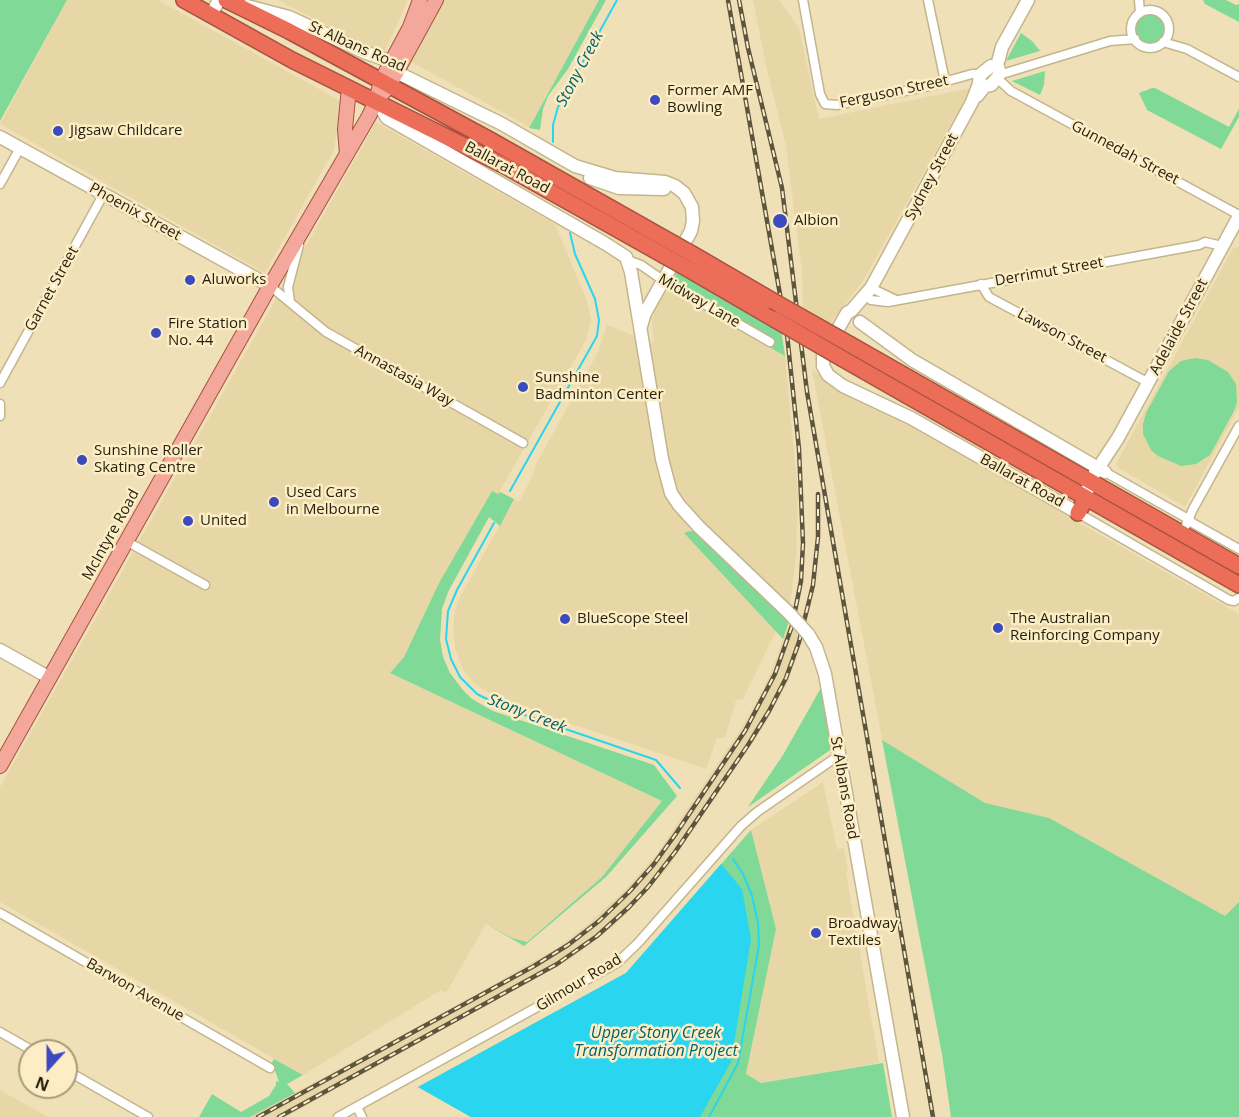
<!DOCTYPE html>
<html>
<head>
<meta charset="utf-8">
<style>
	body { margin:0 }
	#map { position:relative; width:1239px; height:1117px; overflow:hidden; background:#efe0b7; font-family:"Open Sans",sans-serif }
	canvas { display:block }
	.north { position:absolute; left:18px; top:1039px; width:60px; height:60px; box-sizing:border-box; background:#fcedc4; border:2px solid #a69b7c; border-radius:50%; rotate:201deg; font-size:16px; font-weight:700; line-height:24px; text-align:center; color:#251f10 }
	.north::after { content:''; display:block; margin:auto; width:21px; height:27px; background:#394bbe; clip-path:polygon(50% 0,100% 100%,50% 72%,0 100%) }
</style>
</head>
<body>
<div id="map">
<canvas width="1239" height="1117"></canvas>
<div class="north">N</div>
</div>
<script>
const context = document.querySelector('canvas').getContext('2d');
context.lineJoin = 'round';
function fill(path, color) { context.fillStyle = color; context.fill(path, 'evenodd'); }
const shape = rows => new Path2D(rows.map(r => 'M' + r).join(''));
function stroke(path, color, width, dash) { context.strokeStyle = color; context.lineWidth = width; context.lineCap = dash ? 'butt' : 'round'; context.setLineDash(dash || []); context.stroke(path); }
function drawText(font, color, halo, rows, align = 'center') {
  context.font = font + ' "Open Sans",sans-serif'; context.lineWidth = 5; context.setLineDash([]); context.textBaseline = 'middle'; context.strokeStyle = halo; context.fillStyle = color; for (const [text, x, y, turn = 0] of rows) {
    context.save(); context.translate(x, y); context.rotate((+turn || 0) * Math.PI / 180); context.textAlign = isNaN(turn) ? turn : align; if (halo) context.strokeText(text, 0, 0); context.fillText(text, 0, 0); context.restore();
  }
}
const built = shape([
	[67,0,158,0,339,100,341,104,334,150,265,273,0,124],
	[278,0,408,0,385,51,367,46],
	[444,0,599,0,529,127,410,61],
	[753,0,779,0,799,28,819,119,971,88,863,281,827,328,803,310,802,272,786,146,766,66],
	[376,122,555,224,587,301,591,319,586,340,498,494,492,491,439,583,404,657,390,673,662,801,602,877,526,942,512,938,486,924,446,993,441,990,303,1075,0,902,0,787],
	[1239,247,1239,407,1185,507,1117,467,1116,464,1233,248],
	[670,290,785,356,798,495,796,559,790,602,743,699,736,700,725,738,717,738,706,769,553,718,496,697,484,690,473,682,463,670,455,648,453,629,455,610,460,597,514,499,519,502,533,475,536,464,597,354,607,325,654,343,652,322,655,308,665,293],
	[812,370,1239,614,1239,1117,942,1055],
	[789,620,803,639,788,682,764,726,668,868,631,909,610,929,579,953,558,966,286,1117,250,1117,457,1005,559,947,589,923,625,890,656,855,741,729,763,689,776,660],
	[823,782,837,849,844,848,848,871,846,872,879,1063,761,1083,746,1075,776,929,751,830],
	[0,1090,48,1117,0,1117]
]);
const green = shape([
	[0,0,67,0,0,121],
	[599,0,606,0,568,69,548,96,543,109,540,130,529,128],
	[1203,0,1226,0,1236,5,1239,4,1239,22,1205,4],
	'1134 29a15 15 0 1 1 30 0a15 15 0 1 1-30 0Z',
	[1021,33,1032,41,1040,51,1006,61],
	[1045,71,1044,85,1040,95,1012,81],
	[1152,88,1155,88,1229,127,1239,109,1239,117,1221,149,1147,110,1139,93],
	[677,270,781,329,785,356,769,347,771,343,677,284,675,276],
	[1195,358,1208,360,1228,372,1236,384,1237,401,1235,409,1210,455,1196,464,1181,466,1158,456,1151,450,1143,434,1143,424,1146,413,1169,371,1181,361],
	[492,491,498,494,500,492,514,499,500,526,489,517,448,592,442,609,440,640,443,657,450,673,463,690,472,699,493,711,654,765,677,796,606,877,524,946,486,924,512,938,527,942,602,877,662,801,390,673,404,657,439,583],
	[690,531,696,532,789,620,783,639,684,533],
	[822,686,833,748,748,807,783,755],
	[882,740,985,803,1049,818,1225,916,1239,902,1239,1117,951,1117,942,1054],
	[751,830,776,929,746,1074,761,1083,883,1063,892,1117,471,1117,418,1087,626,973],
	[274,1059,303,1075,287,1084,295,1093,250,1117,199,1117,212,1094,241,1112,269,1096,276,1085,276,1081,279,1082,272,1062]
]);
const water = shape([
	[721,864,742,889,751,939,731,1062,700,1117,471,1117,418,1087,626,973]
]);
const stream = shape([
	[553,142,553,125,558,107,617,0],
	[510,491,597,336,599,320,595,299,575,254,570,233],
	[494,523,457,590,448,611,446,639,451,659,460,677,477,694,507,709,656,760,680,788],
	[709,1117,738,1063,759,945,758,923,752,896,743,874,733,859]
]);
const street = shape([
	[803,0,820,94,825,104,837,105,929,86,972,74,981,74],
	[928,0,945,81],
	[1139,0,1140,13],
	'1131 29a19 19 0 1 1 38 0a19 19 0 1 1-38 0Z',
	[1163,42,1187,49,1239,77],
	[999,75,1110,41,1135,39],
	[997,78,1011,91,1239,215],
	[0,184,20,148],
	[627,260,641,265,664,281,770,342],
	[981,284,989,297,1149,383],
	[270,286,326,332,523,443],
	[871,288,894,299],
	[871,300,888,302,1199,245,1205,242,1222,246],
	[290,302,288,287,299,245],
	[0,383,103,195],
	[0,404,0,416],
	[1105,472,1190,520],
	[1078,513,1229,600,1234,601,1239,598],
	[1189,521,1239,549],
	[1182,534,1193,509,1239,426],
	[126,541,205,585],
	[0,913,270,1068],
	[0,1032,33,1051],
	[66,1070,148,1117],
	[357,1107,362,1117],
	[338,1117,617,963,638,943,741,826,757,812,838,756]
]);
const secondary = shape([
	[247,6,289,17,364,52,398,64],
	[211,15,219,0],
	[997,66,1002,47,1028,0],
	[388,68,502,124,575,166,615,178,665,182,675,186,684,193,692,207,693,221,691,231,645,313,641,326],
	[979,84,972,102,871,288,852,310,847,313,838,329,826,345,823,355,823,366,828,375,843,386,911,418,1078,513],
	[977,96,985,86,991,85,997,78,1000,73,998,67,991,66,980,75,979,82,984,86],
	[376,101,387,118,606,244,626,257,631,272,662,459,671,493,679,505,699,527,789,613],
	[0,137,270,286],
	[590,178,619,188,664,189],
	[860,322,912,360,1105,472],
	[1086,498,1089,482,1118,438,1239,216],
	[808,634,816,647,825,674,903,1117],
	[0,650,50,678]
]);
const primary = shape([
	[383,93,389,86,436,0],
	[347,154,345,129,349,88],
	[0,766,270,286,369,116,376,101,381,81,410,27,420,0]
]);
const highway = shape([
	[184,0,292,60,503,165,663,255],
	[226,0,289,31,492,141,671,242],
	[694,255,773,301],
	[688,269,774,319],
	[851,345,1239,566],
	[843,359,1239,585],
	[1078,513,1086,498]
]);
const rail = shape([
	[739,0,748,48,782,188,807,392,933,1117],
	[258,1117,534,966,568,945,599,921,630,891,654,864,675,835,745,731,775,674,792,626,801,581,803,543,799,449,787,334,728,0],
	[279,1117,557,964,597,936,629,907,648,887,675,852,748,745,769,711,786,678,799,642,813,585,818,537,818,494]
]);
const secondaryBridge = shape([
	[789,613,808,634]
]);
const highwayBridge = shape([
	[671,242,694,255],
	[663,255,688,269],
	[773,301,851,345],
	[774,319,843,359]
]);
const markers = [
	[655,100,6,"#394bbe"],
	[58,131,6,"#394bbe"],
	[780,221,8,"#394bbe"],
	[190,280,6,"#394bbe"],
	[156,333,6,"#394bbe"],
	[523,387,6,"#394bbe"],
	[82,460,6,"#394bbe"],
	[274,502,6,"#394bbe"],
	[188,521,6,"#394bbe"],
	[565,619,6,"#394bbe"],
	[998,628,6,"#394bbe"],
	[816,933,6,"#394bbe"]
];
const streetNames = [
	["St Albans Road",357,47,24],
	["Ferguson Street",894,92,-12],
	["Gunnedah Street",1125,153,28],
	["Ballarat Road",507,168,28],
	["Sydney Street",932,177,-62],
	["Phoenix Street",135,212,29],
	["Derrimut Street",1049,272,-10],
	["Garnet Street",52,289,-61],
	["Midway Lane",699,301,30],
	["Adelaide Street",1179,327,-62],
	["Lawson Street",1062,336,28],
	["Annastasia Way",404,376,29],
	["Ballarat Road",1022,481,29],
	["McIntyre Road",111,535,-61],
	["St Albans Road",844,788,80],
	["Gilmour Road",579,983,-31],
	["Barwon Avenue",135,990,30]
];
const poiNames = [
	["Former AMF",667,91],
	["Bowling",667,108],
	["Jigsaw Childcare",70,131],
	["Albion",794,221],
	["Aluworks",202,280],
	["Fire Station",168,324],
	["No. 44",168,341],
	["Sunshine",535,378],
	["Badminton Center",535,395],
	["Sunshine Roller",94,451],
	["Skating Centre",94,468],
	["Used Cars",286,493],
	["in Melbourne",286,510],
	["United",200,521],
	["BlueScope Steel",577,619],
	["The Australian",1010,619],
	["Reinforcing Company",1010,636],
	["Broadway",828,924],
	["Textiles",828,941]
];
const waterNames = [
	["Stony Creek",580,69,-62],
	["Stony Creek",527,714,21],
	["Upper Stony Creek",656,1033],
	["Transformation Project",656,1051]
];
fill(built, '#e8d7a6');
fill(green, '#80d997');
fill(water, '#2ad5ef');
stroke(stream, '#2ad5ef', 2);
stroke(street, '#c3b58d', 11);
stroke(secondary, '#c3b58d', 15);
stroke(primary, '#a6523f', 16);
stroke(highway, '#a6523f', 18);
stroke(street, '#fff', 8);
stroke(secondary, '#fff', 12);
stroke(primary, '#f4a79b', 14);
stroke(highway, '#ec6d58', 15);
stroke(rail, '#5d553f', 4.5);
stroke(rail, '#fcedc4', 2, [7]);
stroke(secondaryBridge, '#c3b58d', 15, []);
stroke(highwayBridge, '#a6523f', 18, []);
stroke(secondaryBridge, '#fff', 12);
stroke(highwayBridge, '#ec6d58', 15);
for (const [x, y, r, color] of markers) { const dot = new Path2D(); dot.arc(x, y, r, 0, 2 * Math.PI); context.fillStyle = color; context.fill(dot); stroke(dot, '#fcedc4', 2); }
drawText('15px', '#251f10', '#fcedc4', streetNames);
drawText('15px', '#251f10', '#fcedc4', poiNames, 'left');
drawText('italic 16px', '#02626f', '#fcedc4', waterNames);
</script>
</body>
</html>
